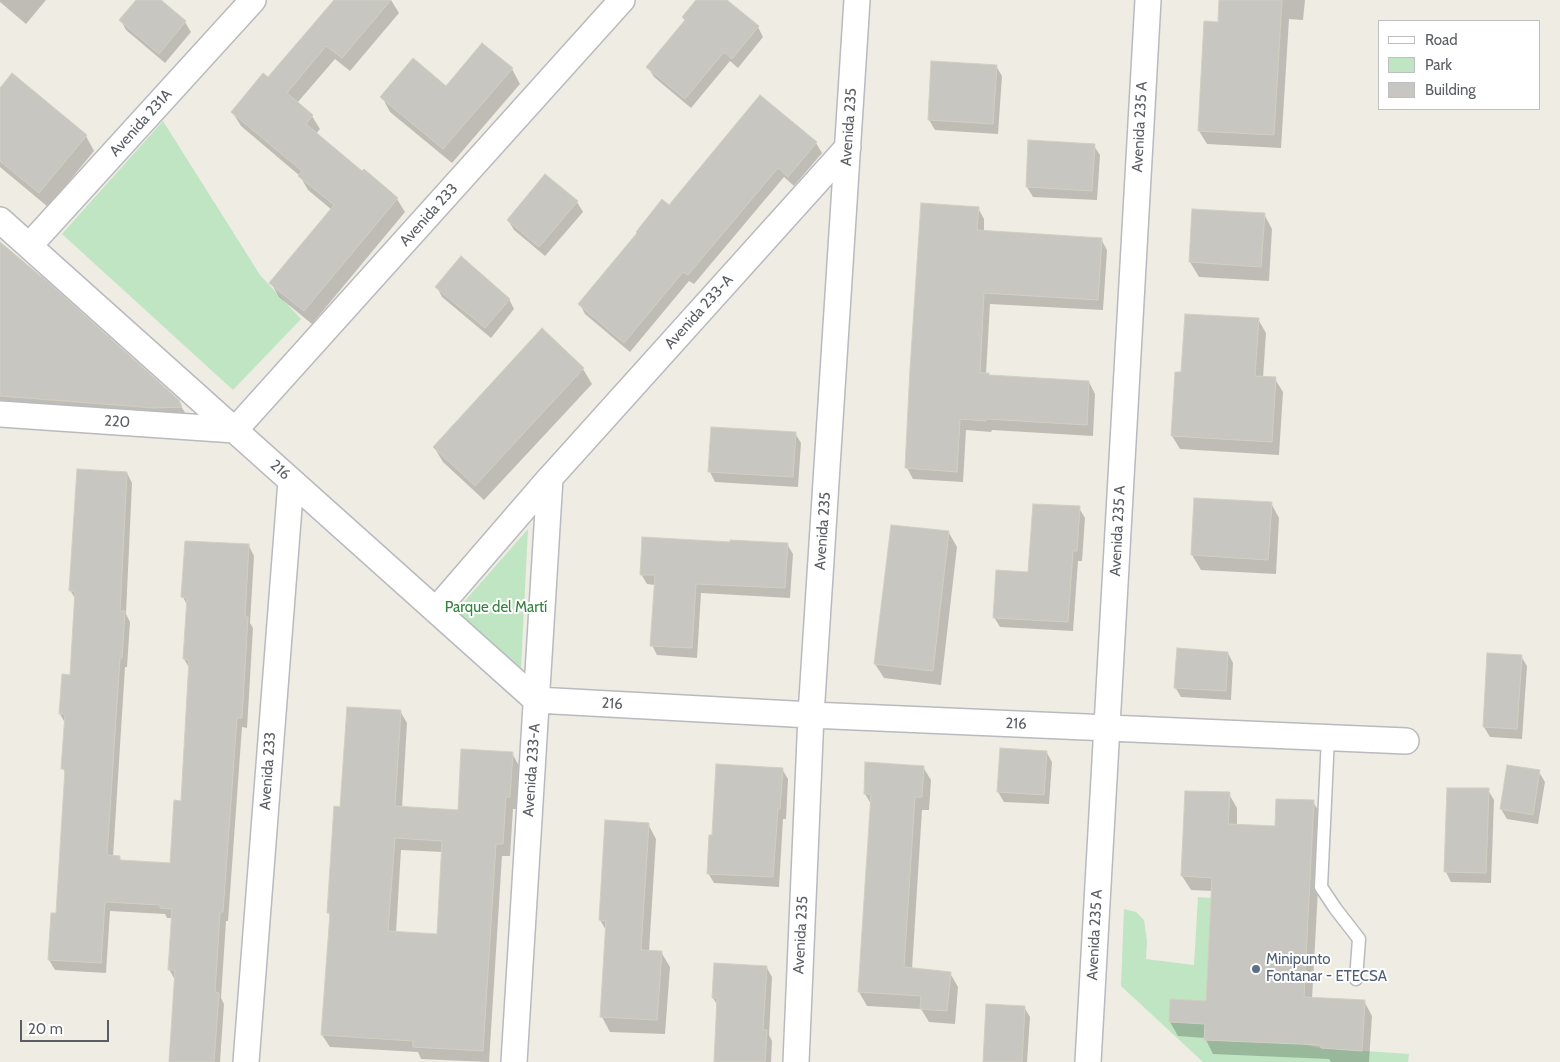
<!DOCTYPE html>
<html>
<head>
<meta charset="utf-8">
<style>
	body { margin:0 }
	#map { position:relative; width:1560px; height:1062px; overflow:hidden; background:#eeece3; font-family:Cabin,sans-serif }
	canvas { display:block }
	.legend { position:absolute; left:1378px; top:20px; width:162px; height:90px; box-sizing:border-box; background:#fff; border:1px solid #bdbfc1; margin:0; padding:6px 9px; list-style:none; font-size:15px; color:#5b5e64 }
	.legend li { display:flex; align-items:center; gap:10px; height:25px }
	.legend b { width:25px; border:1px solid #bdbfc1 }
	.scale { position:absolute; left:20px; top:1020px; width:89px; height:22px; box-sizing:border-box; border:2px solid #5b5e64; border-top:0; padding-left:6px; font-size:15px; line-height:18px; white-space:nowrap; color:#5b5e64; -webkit-text-stroke:4px #fff; paint-order:stroke }
</style>
</head>
<body>
<div id="map">
<canvas width="1560" height="1062"></canvas>
<ul class="legend">
<li><b style="height:6px;background:#fff"></b>Road</li>
<li><b style="height:14px;background:#c0e5c2"></b>Park</li>
<li><b style="height:14px;background:#c8c6c0"></b>Building</li>
</ul>
<div class="scale">20 m</div>
</div>
<script>
const context = document.querySelector('canvas').getContext('2d');
context.lineJoin = 'round';
function fill(path, color) { context.fillStyle = color; context.fill(path, 'evenodd'); }
const shape = rows => new Path2D(rows.map(r => 'M' + r).join(''));
function stroke(path, color, width, dash) { context.strokeStyle = color; context.lineWidth = width; context.lineCap = dash ? 'butt' : 'round'; context.setLineDash(dash || []); context.stroke(path); }
function drawText(font, color, halo, rows, align = 'center') {
  context.font = font + ' Cabin,sans-serif'; context.lineWidth = 4; context.setLineDash([]); context.textBaseline = 'middle'; context.strokeStyle = halo; context.fillStyle = color; for (const [text, x, y, turn = 0] of rows) {
    context.save(); context.translate(x, y); context.rotate((+turn || 0) * Math.PI / 180); context.textAlign = isNaN(turn) ? turn : align; if (halo) context.strokeText(text, 0, 0); context.fillText(text, 0, 0); context.restore();
  }
}
const green = shape([
	[163,121,260,275,301,319,233,390,62,234],
	[528,529,521,668,456,611],
	[1198,897,1211,898,1204,1040,1302,1044,1321,1048,1409,1054,1408,1062,1203,1062,1121,986,1124,909,1136,912,1144,920,1147,941,1146,959,1194,965]
]);
const shadow = shape([
	[0,0,46,0,26,24,0,2],
	[138,0,159,0,185,22,191,32,165,63,126,30,121,20],
	[335,0,391,0,399,13,350,71,335,59,297,103,312,116,320,129,316,134,362,173,397,199,405,212,312,324,279,297,271,283,332,210,308,190,300,176,241,126,233,113,268,79],
	[698,0,725,0,758,27,763,37,738,68,730,61,691,108,654,77,648,67,686,21,683,17],
	[1220,0,1305,0,1303,20,1289,19,1281,148,1207,144,1199,131,1219,23],
	[996,66,1002,76,998,134,935,130,929,120],
	[512,69,520,84,452,163,390,112,382,97,447,87],
	[0,90,86,136,94,151,48,207,0,167],
	[816,143,822,153,794,186,784,177,694,284,689,281,630,352,585,314,580,304,670,207],
	[1094,146,1100,155,1097,200,1033,197,1027,187],
	[577,202,583,212,545,256,514,230,508,220],
	[978,208,984,219,984,232,1101,239,1107,250,1103,310,990,304,986,374,989,377,1089,382,1095,394,1093,436,992,430,991,432,966,430,963,482,913,479,907,468],
	[1193,210,1264,214,1272,229,1269,281,1199,277,1190,262],
	[0,244,178,401,187,416,0,405],
	[437,287,509,299,514,309,491,338,442,297],
	[1258,319,1266,333,1263,378,1275,379,1283,392,1279,455,1180,449,1172,436,1183,373],
	[542,330,583,369,592,384,484,500,443,462,434,447],
	[795,433,801,443,798,487,715,482,710,472],
	[127,473,132,483,126,614,130,622,127,667,125,667,113,857,119,857,122,862,171,865,182,802,190,669,184,659,187,605,183,597,249,546,254,556,250,623,253,628,247,728,242,727,228,921,226,921,221,998,224,1004,220,1062,169,1062,175,980,169,969,172,918,167,918,165,914,110,911,106,973,55,970,49,960,57,915,66,774,63,769,65,723,60,714,71,676,76,600,70,590],
	[1196,499,1271,503,1279,518,1276,574,1201,570,1192,555],
	[1079,508,1085,518,1082,561,1078,561,1073,631,1000,627,994,617],
	[949,533,957,547,941,685,884,678,875,664],
	[731,544,787,544,793,554,790,598,701,593,697,658,657,655,652,645,655,585,647,584,641,574],
	[1228,653,1233,663,1231,700,1181,697,1175,687],
	[1521,656,1527,666,1522,739,1490,737,1484,727],
	[400,711,407,723,402,808,459,812,512,753,519,766,516,809,513,809,510,856,502,856,489,1062,421,1059,418,1052,330,1047,322,1035,331,918,328,912,341,808],
	[401,850,443,852,438,935,396,933],
	[1047,753,1052,762,1049,804,1004,802,998,792],
	[923,767,931,780,929,810,922,810,912,969,950,973,958,987,955,1024,929,1022,921,1009,867,1006,859,992,871,804,865,794],
	[782,769,788,779,786,819,783,819,779,887,714,883,708,873,714,836],
	[1539,772,1545,782,1538,824,1507,819,1501,809],
	[1488,790,1494,800,1491,883,1451,882,1446,872],
	[1229,794,1237,808,1237,825,1276,827,1313,802,1322,816,1312,999,1364,1001,1372,1016,1369,1062,1331,1062,1329,1059,1213,1054,1205,1038,1178,1036,1170,1022,1207,1002,1212,891,1191,890,1182,876],
	[648,824,656,839,649,951,661,952,670,967,665,1034,610,1032,602,1017,607,932,600,920],
	[767,968,772,977,769,1035,772,1041,771,1062,715,1062,718,1006,713,998],
	[1024,1007,1030,1017,1027,1062,984,1062]
]);
const building = shape([
	[136,0,161,0,186,21,159,54,119,20,136,0],
	[334,0,391,0,342,58,326,46,287,93,313,115,306,124,362,171,364,169,398,198,304,311,269,283,334,205,298,176,302,171,231,112,263,73,268,77,334,0],
	[696,0,727,0,759,26,732,59,724,52,685,99,646,67,685,20,682,17,696,0],
	[1219,0,1282,0,1274,135,1198,131,1204,21,1218,22,1219,0],
	[482,43,513,68,443,149,380,97,413,58,446,86,482,43],
	[931,61,997,65,993,124,928,120,931,61],
	[12,73,87,135,39,193,0,161,0,88,12,73],
	[760,95,817,142,788,177,778,168,688,275,683,272,624,343,578,304,637,233,636,232,662,199,669,205,760,95],
	[1028,140,1095,144,1092,191,1026,187,1028,140],
	[545,174,578,201,539,247,507,220,545,174],
	[921,203,979,207,977,230,1102,238,1098,300,984,293,980,373,989,373,989,375,1089,381,1087,425,986,419,986,421,960,419,957,472,905,468,910,369,921,203],
	[1192,209,1265,213,1261,267,1189,262,1192,209],
	[0,242,49,283,179,400,182,407,155,408,0,396,0,242],
	[461,256,510,299,485,328,435,287,461,256],
	[1185,314,1259,318,1255,376,1276,377,1272,442,1171,436,1175,372,1181,372,1185,314],
	[542,328,584,368,475,486,433,447,542,328],
	[711,427,796,432,793,477,708,472,711,427],
	[77,469,127,472,120,611,125,611,122,658,120,658,107,855,120,856,120,860,170,863,174,800,181,801,189,660,183,659,187,598,181,597,185,541,249,544,245,617,248,617,242,718,237,718,223,912,220,912,215,992,219,993,214,1062,169,1062,175,970,168,970,172,909,160,908,160,905,105,902,101,963,48,960,51,913,56,913,65,769,61,769,65,714,59,714,62,674,70,675,75,591,69,591,77,469],
	[1194,498,1272,502,1268,560,1191,555,1194,498],
	[1033,504,1080,506,1077,551,1073,551,1068,622,993,618,996,570,1028,572,1033,504],
	[891,525,949,531,933,671,874,664,891,525],
	[642,537,730,542,730,540,788,543,785,588,696,584,692,648,650,646,655,575,640,575,642,537],
	[1177,648,1228,652,1226,691,1174,688,1177,648],
	[1487,653,1522,655,1517,729,1483,727,1487,653],
	[347,707,401,710,395,806,458,810,461,749,513,752,510,797,506,797,503,844,496,844,483,1051,413,1047,413,1041,321,1035,330,913,327,913,334,806,340,807,347,707],
	[395,838,442,841,437,934,388,931,395,838],
	[1000,748,1047,751,1044,795,997,792,1000,748],
	[865,762,924,766,922,797,915,797,904,967,951,972,947,1011,920,1009,921,996,858,992,871,794,864,794,865,762],
	[716,764,783,768,780,809,778,809,773,877,707,874,709,835,712,835,716,764],
	[1507,765,1540,770,1533,815,1500,809,1507,765],
	[1447,788,1489,788,1486,873,1444,872,1447,788],
	[1185,791,1230,792,1228,824,1275,826,1276,799,1314,800,1304,997,1365,1000,1362,1051,1321,1048,1321,1045,1204,1040,1205,1024,1169,1022,1170,999,1206,1001,1212,878,1181,876,1185,791],
	[605,820,649,823,641,950,662,951,657,1020,600,1017,606,921,599,920,605,820],
	[714,963,767,966,763,1030,767,1030,765,1062,714,1062,717,998,712,998,714,963],
	[986,1004,1025,1006,1022,1062,983,1062,986,1004]
]);
const service = shape([
	[1328,737,1321,887,1335,908,1359,939,1356,979]
]);
const minor = shape([
	[0,220,536,700,811,715,1406,741],
	[29,246,253,0],
	[0,414,235,430,622,0],
	[436,610,550,478],
	[246,1062,291,481],
	[514,1062,550,478,848,147],
	[796,1062,811,715,857,0],
	[1088,1062,1148,0]
]);
const markers = [
	[1256,969,5,"#5c6f8a"]
];
const streetNames = [
	["Avenida 231A",141,123,-48],
	["Avenida 235",849,127,-86],
	["Avenida 235 A",1140,127,-87],
	["Avenida 233",429,215,-48],
	["Avenida 233-A",699,312,-48],
	["220",117,422,4],
	["216",280,470,42],
	["Avenida 235",823,531,-86],
	["Avenida 235 A",1118,531,-87],
	["216",612,704,3],
	["216",1016,724,2],
	["Avenida 233-A",532,770,-86],
	["Avenida 233",268,771,-86],
	["Avenida 235",801,935,-87],
	["Avenida 235 A",1095,935,-87]
];
const parkNames = [
	["Parque del Martí",496,608]
];
const serviceNames = [
	["Minipunto",1266,960],
	["Fontanar - ETECSA",1266,977]
];
fill(green, '#c0e5c2');
fill(shadow, '#0003');
fill(building, '#c8c6c0');
stroke(building, '#d2cec1', 1);
stroke(service, '#b8babf', 15);
stroke(minor, '#b8babf', 28);
stroke(service, '#fff', 12);
stroke(minor, '#fff', 25);
for (const [x, y, r, color] of markers) { const dot = new Path2D(); dot.arc(x, y, r, 0, 2 * Math.PI); context.fillStyle = color; context.fill(dot); stroke(dot, '#fff', 2); }
drawText('15px', '#5b5e64', '#fff', streetNames);
drawText('15px', '#35813e', '#fff', parkNames);
drawText('15px', '#4e5e75', '#fff', serviceNames, 'left');
</script>
</body>
</html>
